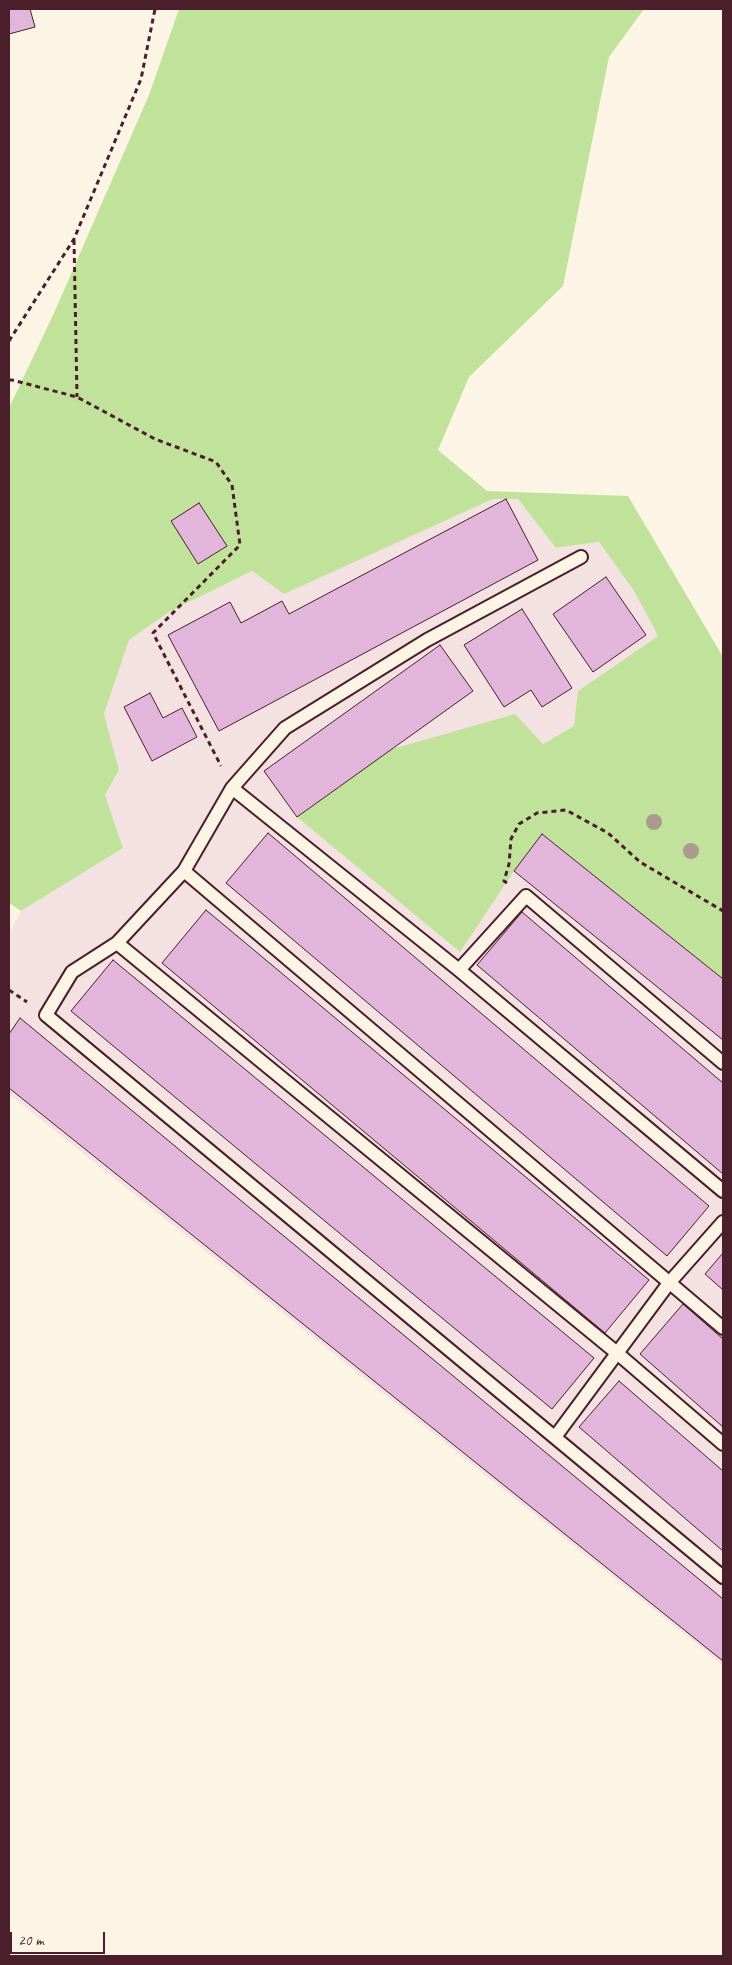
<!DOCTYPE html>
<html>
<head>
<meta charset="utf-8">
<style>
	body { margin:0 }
	#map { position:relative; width:732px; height:1965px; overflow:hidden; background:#fcf5e5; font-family:Caveat,sans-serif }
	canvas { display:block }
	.frame { position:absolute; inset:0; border:10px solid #4a1f2b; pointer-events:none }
	.scale { position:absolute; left:10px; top:1932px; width:95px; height:22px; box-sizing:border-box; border:2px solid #4a1f2b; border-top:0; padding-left:6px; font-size:15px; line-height:18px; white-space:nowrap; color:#4a1f2b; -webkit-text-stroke:4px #fcf5e5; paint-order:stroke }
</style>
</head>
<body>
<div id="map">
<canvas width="732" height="1965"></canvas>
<div class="frame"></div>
<div class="scale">20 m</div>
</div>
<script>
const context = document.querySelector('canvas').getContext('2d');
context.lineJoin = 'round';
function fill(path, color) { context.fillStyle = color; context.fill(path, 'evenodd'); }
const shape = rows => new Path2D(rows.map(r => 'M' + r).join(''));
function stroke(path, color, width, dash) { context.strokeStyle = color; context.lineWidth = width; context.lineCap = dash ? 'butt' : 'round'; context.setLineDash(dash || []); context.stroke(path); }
const built = shape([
	[493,499,518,499,556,548,599,542,634,591,658,636,579,690,574,726,543,744,514,871,542,834,723,979,723,1665,9,1094,9,933,21,911,123,848,105,795,119,770,104,714,129,640,169,612,252,571,285,593]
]);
const green = shape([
	[179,9,644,9,609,57,563,286,469,377,438,450,487,491,628,496,723,657,723,979,542,834,514,871,460,952,297,817,389,750,515,714,543,744,574,726,578,691,658,636,634,591,599,542,556,548,518,499,493,499,284,594,252,571,169,612,129,640,104,714,119,770,105,795,123,848,21,911,9,903,9,408,54,313,149,95]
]);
const building = shape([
	[9,9,30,9,35,27,9,34,9,9],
	[506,499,538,560,219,731,168,635,230,602,241,623,282,601,289,614,506,499],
	[199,503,227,546,198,564,171,521,199,503],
	[606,577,646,635,593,672,553,614,606,577],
	[522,609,572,688,542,707,531,690,504,707,464,645,522,609],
	[440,645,473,691,297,817,264,771,440,645],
	[150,693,163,718,182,708,197,737,152,761,124,707,150,693],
	[268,833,709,1206,667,1256,226,883,268,833],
	[542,834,723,979,723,1040,514,871,542,834],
	[206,910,649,1280,605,1333,162,963,206,910],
	[522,912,723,1083,723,1174,477,965,522,912],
	[113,960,594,1358,552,1409,71,1011,113,960],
	[20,1018,723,1599,723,1661,9,1088,9,1034,20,1018],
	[723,1253,723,1290,705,1274,723,1253],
	[683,1304,723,1339,723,1427,640,1354,683,1304],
	[619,1381,723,1471,723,1551,579,1427,619,1381]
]);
const path = shape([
	[74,240,77,397],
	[9,341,74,239,141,79,155,9],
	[9,380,12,380,77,397,155,439,216,462,232,485,240,545,153,633,221,766],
	[507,883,504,881,509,864,511,839,519,824,537,813,566,810,608,833,640,862,723,911],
	[9,990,27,1002]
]);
const service = shape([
	[581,557,427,640,285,728,232,788,184,871,117,943,72,972,46,1015,723,1577],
	[232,788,459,970,723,1191],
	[184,871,723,1328],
	[117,943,617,1353,723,1444],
	[459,970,526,896,723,1063],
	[555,1437,669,1283,723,1222]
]);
const trees = [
	[654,822],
	[691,851]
];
fill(built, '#f4e2e2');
fill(green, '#c1e29b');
fill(building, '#e2b6db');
stroke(building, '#4a1f2b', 1);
stroke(service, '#4a1f2b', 16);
stroke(path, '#4a1f2b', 3, [5, 4]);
stroke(service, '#fcf5e5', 12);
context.fillStyle = '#ab9a8e';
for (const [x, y] of trees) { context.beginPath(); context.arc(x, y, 8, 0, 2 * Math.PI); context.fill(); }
</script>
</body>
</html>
